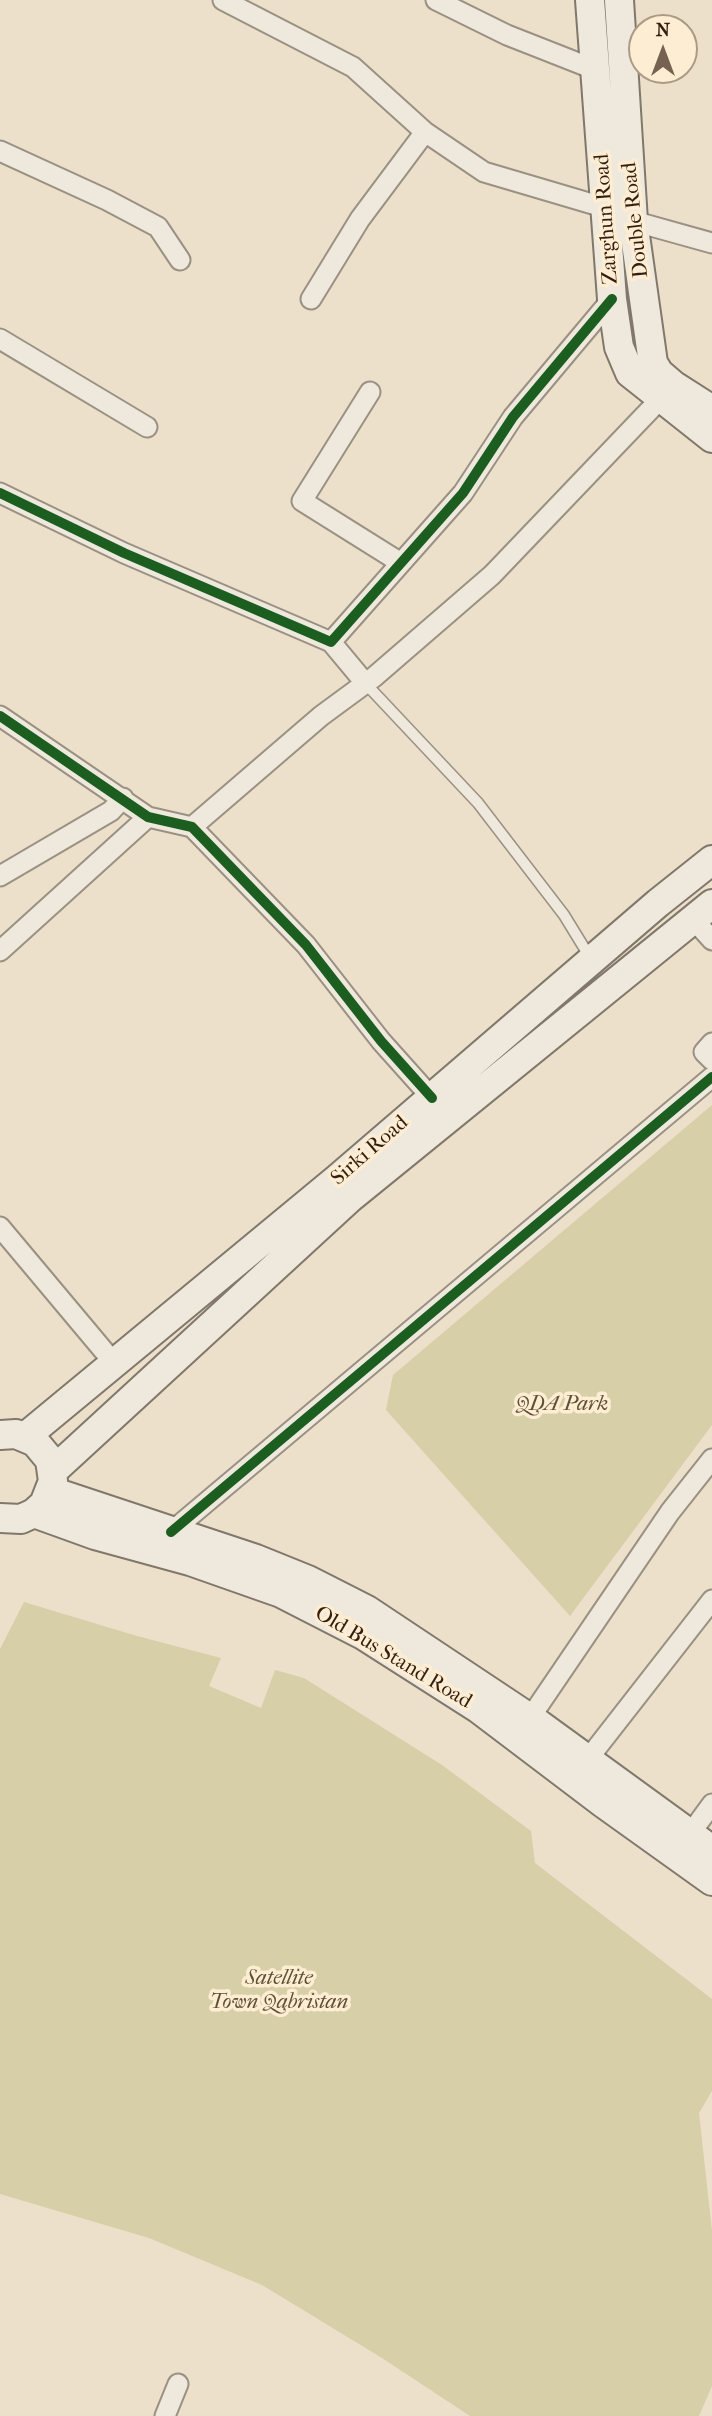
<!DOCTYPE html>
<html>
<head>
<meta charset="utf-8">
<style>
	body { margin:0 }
	#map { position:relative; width:712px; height:2416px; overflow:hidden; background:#ece0ca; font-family:"IM FELL French Canon",serif }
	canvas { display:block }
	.north { position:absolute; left:628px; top:14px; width:70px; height:70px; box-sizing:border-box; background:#fcedd3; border:2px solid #ac9a85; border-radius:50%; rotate:0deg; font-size:19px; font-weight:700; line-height:28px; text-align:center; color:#351e0f }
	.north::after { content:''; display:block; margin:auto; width:24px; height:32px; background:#756250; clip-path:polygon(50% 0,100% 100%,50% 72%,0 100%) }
</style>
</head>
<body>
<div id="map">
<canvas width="712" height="2416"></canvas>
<div class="north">N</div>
</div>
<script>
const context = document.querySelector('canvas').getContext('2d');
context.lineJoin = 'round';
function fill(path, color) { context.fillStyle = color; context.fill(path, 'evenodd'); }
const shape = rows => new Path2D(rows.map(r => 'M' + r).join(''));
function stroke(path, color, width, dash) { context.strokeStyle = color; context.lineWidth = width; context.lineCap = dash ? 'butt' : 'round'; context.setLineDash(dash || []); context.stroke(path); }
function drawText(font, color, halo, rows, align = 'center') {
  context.font = font + ' "IM FELL French Canon",serif'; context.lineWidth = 7; context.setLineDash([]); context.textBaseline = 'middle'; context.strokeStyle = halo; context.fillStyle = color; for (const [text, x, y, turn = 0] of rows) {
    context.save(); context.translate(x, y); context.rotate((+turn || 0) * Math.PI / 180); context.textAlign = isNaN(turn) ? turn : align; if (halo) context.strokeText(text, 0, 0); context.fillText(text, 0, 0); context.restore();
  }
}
const green = shape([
	[712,1105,712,1425,570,1616,386,1410,393,1375],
	[24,1602,137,1636,221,1658,209,1686,261,1708,275,1670,304,1678,442,1765,531,1831,535,1863,712,1999,712,2091,699,2113,712,2231,712,2386,699,2416,470,2416,382,2358,262,2285,149,2238,0,2194,0,1649]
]);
const service = shape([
	[366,684,478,803,564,915,591,959]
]);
const minor = shape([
	[223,0,353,67,425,132,484,172,606,208],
	[436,0,507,35,596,70],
	[0,151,107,200,158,227,180,260],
	[633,221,712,243],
	[311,299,360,219,425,132],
	[0,339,147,427],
	[370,392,302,501,401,563],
	[0,493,124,553,331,642,463,493,513,417,612,299],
	[331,642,366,684],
	[0,716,148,817,192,827,306,945,381,1041,432,1098],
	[192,827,321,716,374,677,492,575,668,391],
	[0,876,111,811,123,798],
	[693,919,712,940],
	[0,951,148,817],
	[712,1043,704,1052,712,1060],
	[0,1227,114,1363],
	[171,1532,712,1077],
	[530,1718,670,1512,712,1459],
	[588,1759,712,1600],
	[690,1834,712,1804],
	[165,2416,178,2384]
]);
const secondary = shape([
	[590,0,612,299,619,347,630,373,712,438],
	[619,0,633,221,653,363,659,373,673,385,712,410],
	[0,1435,16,1434,35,1442,50,1460,53,1481,44,1504,34,1513,21,1519,0,1518],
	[25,1437,337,1179,658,903,712,860],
	[53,1471,350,1198,712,904],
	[51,1491,256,1559,308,1580,367,1610,540,1725,712,1850],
	[34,1513,95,1535,190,1561,281,1593,363,1635,479,1709,603,1803,712,1881]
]);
const cycleway = shape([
	[0,493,124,553,331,642,463,493,513,417,612,299],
	[0,716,148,817,192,827,306,945,381,1041,432,1098],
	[171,1532,712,1077]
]);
const streetNames = [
	["Zarghun Road",607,219,-94],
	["Double Road",636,220,-96],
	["Sirki Road",370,1151,-41],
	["Old Bus Stand Road",393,1658,31]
];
const parkNames = [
	["QDA Park",562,1405],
	["Satellite",279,1979],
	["Town Qabristan",279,2003]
];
fill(green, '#d7cfa7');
stroke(service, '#9b9182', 13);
stroke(minor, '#9b9182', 23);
stroke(secondary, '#81776a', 32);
stroke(service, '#efe8dd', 10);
stroke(minor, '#efe8dd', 19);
stroke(secondary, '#efe8dd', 28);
stroke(cycleway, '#1b5e20', 10);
drawText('21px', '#351e0f', '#fcedd3', streetNames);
drawText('italic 21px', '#604f34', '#fcedd3', parkNames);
</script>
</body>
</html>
